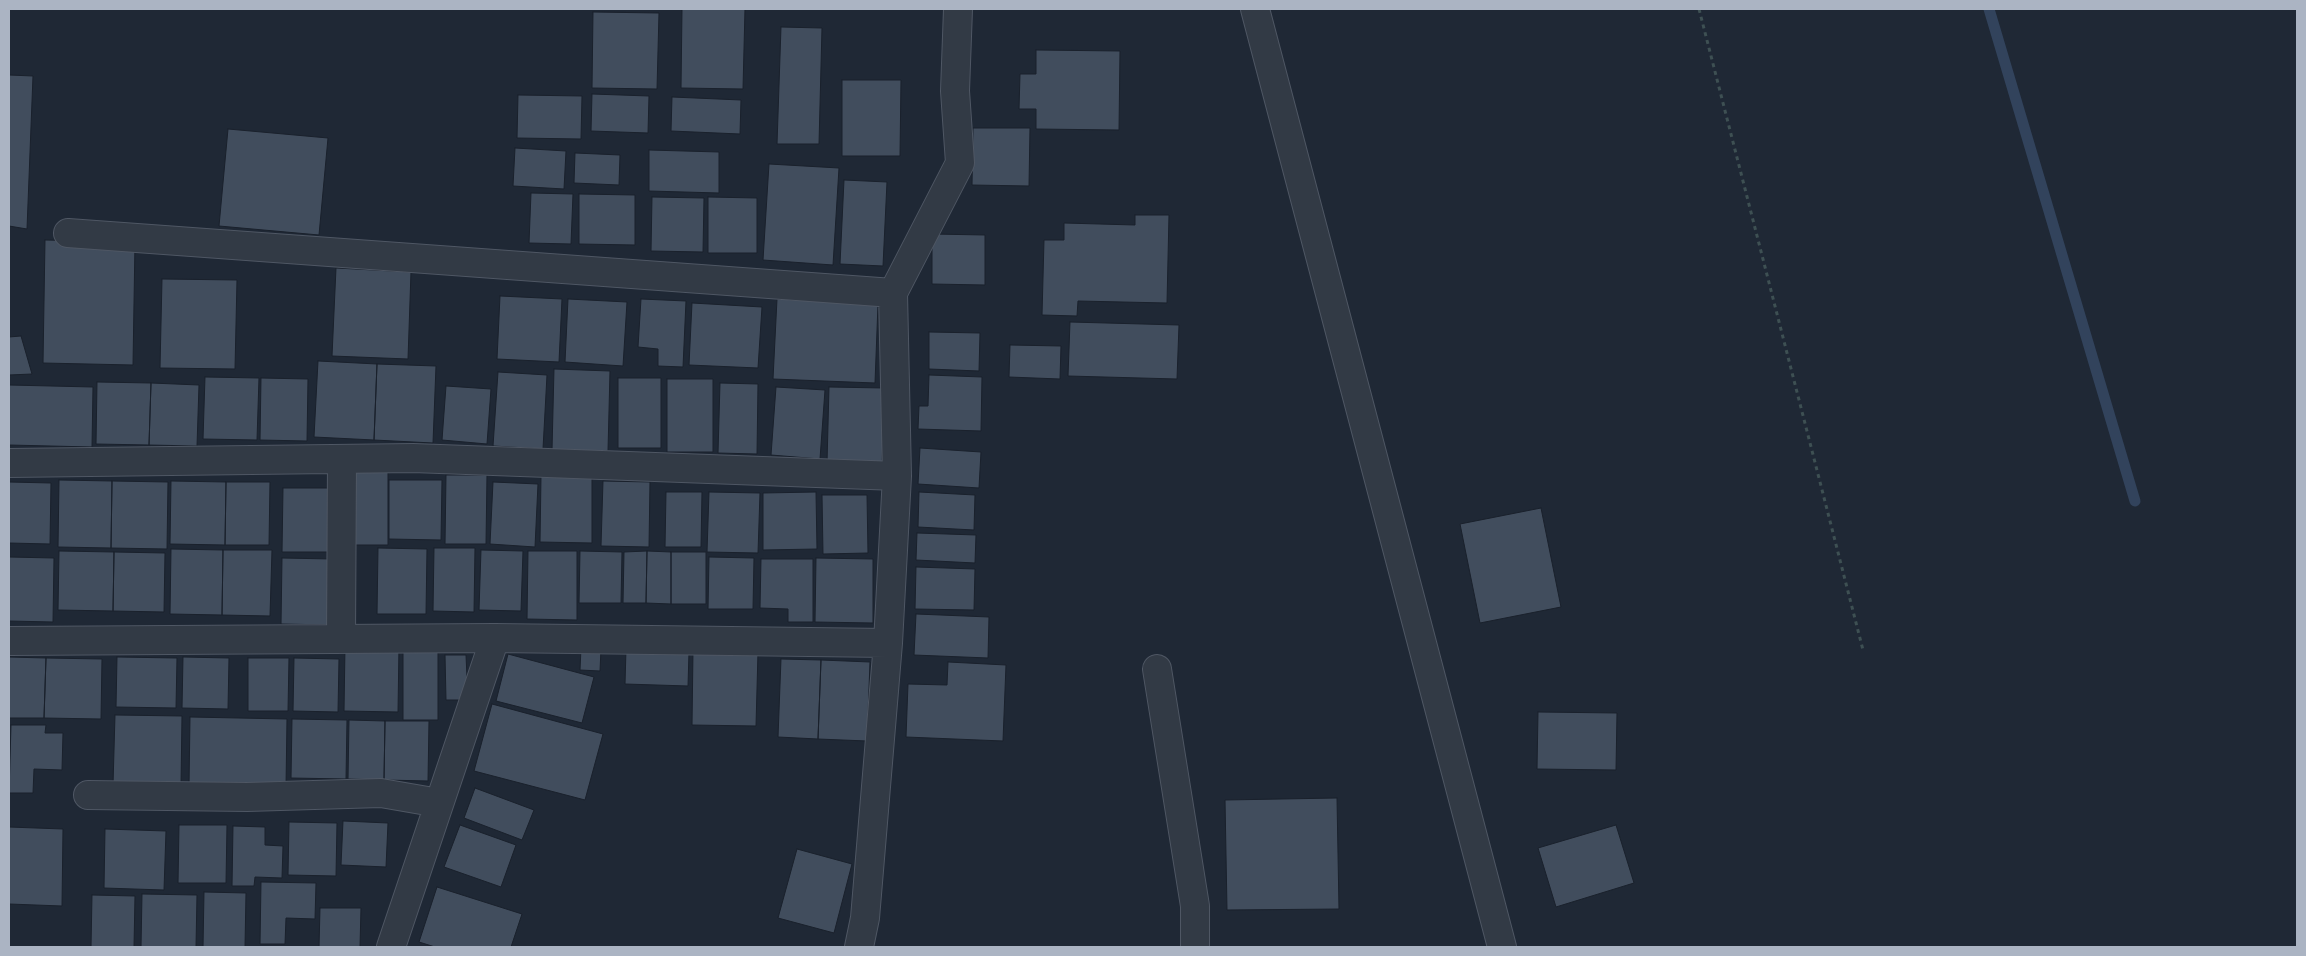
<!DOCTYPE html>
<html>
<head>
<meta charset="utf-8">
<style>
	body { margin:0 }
	#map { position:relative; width:2306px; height:956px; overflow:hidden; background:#1f2835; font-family:Overpass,sans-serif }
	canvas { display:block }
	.frame { position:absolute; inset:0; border:10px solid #abb4c3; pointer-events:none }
</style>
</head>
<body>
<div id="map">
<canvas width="2306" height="956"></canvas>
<div class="frame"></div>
</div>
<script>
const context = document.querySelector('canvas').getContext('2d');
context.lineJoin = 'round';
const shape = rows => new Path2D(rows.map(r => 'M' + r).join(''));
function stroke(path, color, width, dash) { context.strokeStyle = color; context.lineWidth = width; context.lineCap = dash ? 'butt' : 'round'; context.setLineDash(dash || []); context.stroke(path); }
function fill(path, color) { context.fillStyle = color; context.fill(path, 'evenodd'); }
const stream = shape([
	[1989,9,2135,501]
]);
const building = shape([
	[682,9,745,9,743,89,681,88,682,9],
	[593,12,659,13,657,89,592,88,593,12],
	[781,27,822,28,819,144,777,144,781,27],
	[1036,50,1120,51,1119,130,1036,129,1036,109,1019,109,1020,74,1036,74,1036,50],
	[9,75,33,76,27,229,9,226,9,75],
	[842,80,901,80,900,156,842,156,842,80],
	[592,94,649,96,648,133,591,131,592,94],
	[518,95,582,96,581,139,517,138,518,95],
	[672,97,741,100,740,134,671,131,672,97],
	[973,128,1030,128,1029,186,972,185,973,128],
	[228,129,328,138,319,235,219,226,228,129],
	[515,148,566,151,564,189,513,186,515,148],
	[649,150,719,152,719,193,649,191,649,150],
	[575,153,620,155,619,185,574,183,575,153],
	[769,164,839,168,833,265,763,260,769,164],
	[844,180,887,182,883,266,840,264,844,180],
	[531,193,573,194,571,244,529,243,531,193],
	[579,194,635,195,635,245,579,244,579,194],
	[652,197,704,198,703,252,651,251,652,197],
	[708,197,757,198,757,253,708,253,708,197],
	[1135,215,1169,215,1167,303,1078,301,1077,316,1042,315,1044,240,1064,240,1064,223,1135,225,1135,215],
	[932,234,985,235,985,285,932,284,932,234],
	[45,240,135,242,133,365,43,363,45,240],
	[336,268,411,272,408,359,332,356,336,268],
	[162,279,237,280,235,369,160,368,162,279],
	[500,296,562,299,559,362,497,359,500,296],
	[568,299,627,302,623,366,565,362,568,299],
	[641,299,686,301,683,367,658,366,658,349,638,347,641,299],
	[777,299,878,304,875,383,773,379,777,299],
	[692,303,762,307,758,368,689,365,692,303],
	[1070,322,1179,325,1177,379,1068,376,1070,322],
	[929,332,980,333,979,371,929,369,929,332],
	[21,336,32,374,9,375,9,337,21,336],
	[1010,345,1061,346,1060,379,1009,377,1010,345],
	[318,361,377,364,374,440,314,437,318,361],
	[377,364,436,366,433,443,374,440,377,364],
	[554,369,610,371,608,451,552,450,554,369],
	[498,372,547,375,543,449,493,446,498,372],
	[929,375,982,377,981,431,918,429,919,406,928,406,929,375],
	[205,377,259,378,257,440,203,439,205,377],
	[261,378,308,379,307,441,260,440,261,378],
	[618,378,661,378,661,448,618,448,618,378],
	[667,379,713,379,713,452,667,452,667,379],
	[97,382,151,383,149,445,96,444,97,382],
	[151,383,199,385,197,446,149,445,151,383],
	[720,383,758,384,757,454,718,453,720,383],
	[9,385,93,387,92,447,9,445,9,385],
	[446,386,491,389,487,444,442,440,446,386],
	[776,387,825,390,820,459,771,455,776,387],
	[829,387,884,388,882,465,827,463,829,387],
	[920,448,981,452,979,488,918,484,920,448],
	[347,471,388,471,388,545,347,545,347,471],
	[446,475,487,475,486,544,445,544,446,475],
	[541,476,592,477,592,543,540,542,541,476],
	[59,480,112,481,111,548,58,547,59,480],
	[389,480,442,480,441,540,389,539,389,480],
	[112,481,168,482,167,549,111,548,112,481],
	[171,481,226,482,225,545,170,544,171,481],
	[603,481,650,482,649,547,601,546,603,481],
	[9,482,51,483,50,544,9,543,9,482],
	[226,482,270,482,269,545,225,545,226,482],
	[493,482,538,484,535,547,490,544,493,482],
	[283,488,334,488,333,552,282,552,283,488],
	[666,492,702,492,701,547,665,547,666,492],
	[709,492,760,493,758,553,707,552,709,492],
	[816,492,817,549,763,550,763,493,816,492],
	[919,492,975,495,974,530,918,527,919,492],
	[822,495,867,495,868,553,823,554,822,495],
	[1541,508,1561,607,1480,623,1460,524,1541,508],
	[917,533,976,535,975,563,916,560,917,533],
	[378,548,427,549,426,614,377,614,378,548],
	[434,548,475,548,474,612,433,611,434,548],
	[171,549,223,550,222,615,170,614,171,549],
	[223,550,272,550,270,616,222,615,223,550],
	[481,550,523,551,521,611,479,610,481,550],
	[59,551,114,552,113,611,58,610,59,551],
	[528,551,577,551,577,620,527,619,528,551],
	[580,551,622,552,621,603,579,603,580,551],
	[647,551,671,552,671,604,646,603,647,551],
	[647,551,646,603,623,603,624,552,647,551],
	[114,552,165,553,164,612,113,611,114,552],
	[671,552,706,552,706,604,671,604,671,552],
	[9,557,54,558,53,622,9,621,9,557],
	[709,557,754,558,753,609,708,609,709,557],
	[282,558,332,559,330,625,281,624,282,558],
	[816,558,873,559,873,623,815,622,816,558],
	[761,559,813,559,813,622,788,622,788,609,760,608,761,559],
	[916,567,975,569,974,610,915,609,916,567],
	[916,614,989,617,988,658,914,655,916,614],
	[345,646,399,646,398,712,344,711,345,646],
	[403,647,438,647,438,720,403,720,403,647],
	[581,648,601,649,600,671,580,670,581,648],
	[626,649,689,652,688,686,625,684,626,649],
	[693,650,758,652,756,726,692,725,693,650],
	[508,654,594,677,582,723,496,701,508,654],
	[445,655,466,655,468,700,446,700,445,655],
	[9,657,46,658,44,718,9,718,9,657],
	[117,657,177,658,176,708,116,707,117,657],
	[183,657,229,658,228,709,182,708,183,657],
	[46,658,102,659,101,719,44,718,46,658],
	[248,658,289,658,288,711,248,711,248,658],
	[294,658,339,659,338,712,293,711,294,658],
	[781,659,821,660,818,739,778,737,781,659],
	[821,660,870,662,867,741,818,739,821,660],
	[948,662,1006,665,1003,741,906,737,908,684,947,685,948,662],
	[492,704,603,734,585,800,474,771,492,704],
	[1538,712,1617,713,1616,770,1537,769,1538,712],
	[115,715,182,716,181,786,113,785,115,715],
	[190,717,287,719,286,787,189,785,190,717],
	[292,719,347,720,346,779,291,778,292,719],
	[349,720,385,721,384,780,348,779,349,720],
	[385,721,429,721,428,781,384,780,385,721],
	[11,725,46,725,45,733,63,733,62,770,34,769,33,793,9,793,11,725],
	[475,788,534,810,522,840,464,818,475,788],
	[1337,798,1339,909,1227,910,1225,800,1337,798],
	[343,821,388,823,386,867,341,865,343,821],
	[289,822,337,823,336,876,288,875,289,822],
	[179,825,227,825,226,883,178,883,179,825],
	[460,825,516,845,501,887,444,867,460,825],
	[1616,825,1634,883,1556,907,1538,848,1616,825],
	[233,826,265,827,265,845,283,846,282,878,255,877,254,886,232,886,233,826],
	[9,827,63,829,62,906,9,904,9,827],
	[105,829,166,831,164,890,104,888,105,829],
	[797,849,852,864,834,933,778,918,797,849],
	[261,882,316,883,315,919,286,918,285,944,260,944,261,882],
	[437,887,522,914,511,947,435,947,419,942,437,887],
	[204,892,246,893,245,947,203,947,204,892],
	[142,894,197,895,196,947,141,947,142,894],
	[92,895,135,896,134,947,91,947,92,895],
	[320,908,361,908,360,947,319,947,320,908]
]);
const path = shape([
	[1699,9,1863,650]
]);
const street = shape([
	[1255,9,1502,947],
	[68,233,893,293],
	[9,463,413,458,897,476],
	[341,639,342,459],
	[9,641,495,638,888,643],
	[1157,669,1195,906,1195,947],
	[88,795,247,797,381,793,439,803],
	[391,947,495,638],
	[859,947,865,918,888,643,897,476,893,293,960,163,955,91,958,9]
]);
stroke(stream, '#32435c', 11);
fill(building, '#414d5d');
stroke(building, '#1a212c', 1);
stroke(street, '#4f5764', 30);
stroke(path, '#3e5053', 3, [4, 4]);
stroke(street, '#323a45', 28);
</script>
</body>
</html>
